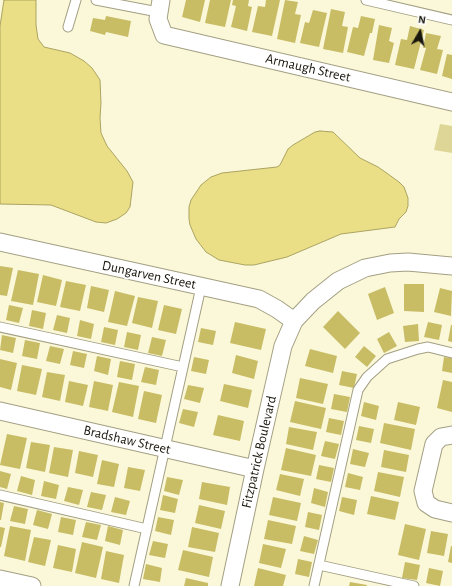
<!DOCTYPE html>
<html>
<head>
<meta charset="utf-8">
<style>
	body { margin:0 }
	#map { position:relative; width:452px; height:586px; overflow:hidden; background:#fbf8da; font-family:"Alegreya Sans",sans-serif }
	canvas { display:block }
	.north { position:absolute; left:400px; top:12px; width:40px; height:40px; -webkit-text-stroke:3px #fff; paint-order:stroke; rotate:9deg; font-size:11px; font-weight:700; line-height:16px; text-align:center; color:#18160c }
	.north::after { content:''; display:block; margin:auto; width:14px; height:18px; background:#18160c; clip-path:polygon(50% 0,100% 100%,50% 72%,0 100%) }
</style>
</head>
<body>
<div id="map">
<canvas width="452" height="586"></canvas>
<div class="north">N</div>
</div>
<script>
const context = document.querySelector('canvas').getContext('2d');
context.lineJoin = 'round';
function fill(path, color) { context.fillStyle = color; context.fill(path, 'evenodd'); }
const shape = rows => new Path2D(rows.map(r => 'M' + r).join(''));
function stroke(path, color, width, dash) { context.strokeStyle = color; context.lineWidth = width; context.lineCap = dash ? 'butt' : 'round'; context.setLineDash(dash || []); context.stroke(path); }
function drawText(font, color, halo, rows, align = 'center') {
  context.font = font + ' "Alegreya Sans",sans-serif'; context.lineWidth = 4; context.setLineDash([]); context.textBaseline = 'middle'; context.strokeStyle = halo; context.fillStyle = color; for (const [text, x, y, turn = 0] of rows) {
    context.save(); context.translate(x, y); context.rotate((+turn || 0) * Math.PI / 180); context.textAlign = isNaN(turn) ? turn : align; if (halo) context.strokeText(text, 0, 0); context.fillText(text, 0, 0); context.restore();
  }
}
const green = shape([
	[440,124,452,126,452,153,434,150]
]);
const water = shape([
	[4,0,36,0,36,25,38,39,44,47,70,53,84,61,92,68,100,80,101,103,100,118,101,133,107,146,127,171,133,182,130,207,126,213,117,219,106,223,96,222,51,205,0,204,0,26,4,0],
	[320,131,333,132,360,158,378,167,388,174,399,182,404,187,408,198,408,206,406,212,399,219,395,227,341,234,287,257,254,265,245,265,219,260,206,252,196,239,190,225,189,219,189,207,191,200,201,185,211,177,222,173,277,167,280,165,288,149,293,145,315,132,320,131]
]);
const building = shape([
	[186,0,205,0,200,22,182,17],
	[210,0,231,0,225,27,205,23],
	[233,0,249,0,248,6,252,7,247,31,231,27,236,6,232,5],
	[266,0,280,0,272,36,252,32,258,6,265,7],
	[285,0,298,2,295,14,301,15,295,43,277,39],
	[331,9,345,12,342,26,348,27,343,53,323,49],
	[313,10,327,13,319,47,300,43,305,22,309,23],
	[106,16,131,21,128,37,106,32,105,35,90,31,93,18,105,20],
	[361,16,375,19,372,33,370,33,364,56,347,52,353,27,358,28],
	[379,25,392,28,389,41,394,43,389,63,373,60],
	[410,26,424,30,414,69,395,65,401,39,407,40],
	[426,33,441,36,437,49,443,50,437,74,420,70,426,48,423,48],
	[447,54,452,55,452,79,442,76],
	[0,266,13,268,7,296,0,295],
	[18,270,39,274,33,305,11,301],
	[43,275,62,280,56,306,37,302],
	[66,281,86,285,80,311,60,307],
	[404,284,424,284,424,312,404,311],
	[91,286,109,290,104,312,87,308],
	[385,287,394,313,377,320,368,294],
	[440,288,452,291,451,316,434,312],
	[115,291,135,296,127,326,108,322],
	[138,297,158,301,152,328,132,323],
	[9,305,23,308,19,323,6,320],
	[164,305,182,309,176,334,158,330],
	[32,310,46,313,43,329,29,326],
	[338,311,360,333,345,349,323,327],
	[57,315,70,318,67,333,53,330],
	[80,320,94,324,91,339,77,336],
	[235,322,266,329,261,350,230,343],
	[428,322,442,325,439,340,424,337],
	[418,324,419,341,405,342,403,326],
	[451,325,452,325,452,342,448,341],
	[104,327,118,330,115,345,101,342],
	[201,328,216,331,213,345,198,342],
	[127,332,141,335,138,350,124,347],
	[389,332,397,346,384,353,377,339],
	[2,335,16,338,13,353,0,350],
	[152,337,166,340,162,356,148,353],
	[25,340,40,343,37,359,22,356],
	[50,346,64,349,60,364,46,361],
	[364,346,376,356,367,367,355,357],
	[310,349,337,356,333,373,305,366],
	[73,351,87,354,84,368,70,365],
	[236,355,258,361,254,379,232,373],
	[97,356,111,359,108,375,94,371],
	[194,357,209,360,206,374,191,371],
	[444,357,452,358,452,373,442,371],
	[0,359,17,363,11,390,0,387],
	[120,361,135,364,132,380,117,377],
	[22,365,42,369,36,395,17,391],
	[145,367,159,370,156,385,141,382],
	[342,371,357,374,354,388,339,385],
	[47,372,65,375,60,401,42,397],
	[300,378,328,384,323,404,296,398],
	[443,380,452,382,452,412,437,408],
	[69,381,88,385,83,406,65,402],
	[94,381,113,385,108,411,89,407],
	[119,382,139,386,133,417,112,412],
	[224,384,252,390,248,408,220,401],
	[188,385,204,388,200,403,184,399],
	[144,391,162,395,156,423,138,419],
	[334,394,350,397,347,412,331,409],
	[295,401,326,408,321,429,290,422],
	[364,402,379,406,376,420,361,416],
	[398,402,420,407,416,425,394,420],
	[183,409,198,412,194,427,179,423],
	[218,415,244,421,240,441,213,435],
	[329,418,344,421,341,435,326,432],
	[384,423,415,429,411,450,380,443],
	[359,426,374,429,371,443,356,440],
	[289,427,317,432,313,450,286,444],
	[7,434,27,438,20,469,0,465],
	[325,441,339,444,335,459,321,456],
	[31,442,50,445,45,472,26,468],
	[54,447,73,450,68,477,49,473],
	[286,448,316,455,311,476,281,470],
	[353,449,369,453,365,467,350,464],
	[384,450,409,455,406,472,381,467],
	[79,451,98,455,93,477,75,473],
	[102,460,119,464,114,487,97,484],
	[319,465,334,468,331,482,316,479],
	[128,467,145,470,140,491,124,488],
	[0,471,11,474,7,489,0,487],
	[378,472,404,477,400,497,374,491],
	[348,473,363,477,360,490,345,487],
	[280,474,304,479,300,496,276,490],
	[21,476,35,480,32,495,17,491],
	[167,477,183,480,179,495,164,491],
	[44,481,59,485,56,499,41,496],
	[202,482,230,487,227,505,199,499],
	[68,487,83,490,79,505,64,501],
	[314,488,328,492,325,507,311,503],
	[91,492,106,495,102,510,87,507],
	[163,495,178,499,175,513,160,510],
	[371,496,399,502,395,520,367,514],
	[115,497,130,501,126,515,111,512],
	[273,497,301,503,297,521,269,515],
	[342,497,357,500,354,515,339,511],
	[0,502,4,503,1,520,0,520],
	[199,505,225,511,221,529,195,523],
	[14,506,28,509,25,524,10,521],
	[37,510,52,514,48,529,33,525],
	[308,512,322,515,319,530,305,527],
	[61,517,76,520,73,535,58,532],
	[158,517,174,520,171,535,155,531],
	[268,520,296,526,292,544,264,539],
	[86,522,101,525,97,540,82,537],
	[405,524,426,529,419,560,398,555],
	[10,526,31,530,25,561,4,556],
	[108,526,123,530,120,545,105,541],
	[0,527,5,528,1,547,0,547],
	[192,527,219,533,215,552,188,547],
	[431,531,448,534,444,556,427,553],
	[304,536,318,540,314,554,300,551],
	[34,537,51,540,45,566,28,562],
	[153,541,168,544,165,558,149,555],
	[82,542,103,547,96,578,75,573],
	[263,544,286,549,281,568,259,563],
	[58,545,76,549,72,572,53,568],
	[451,546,452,546,452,563,448,562],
	[183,550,213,557,209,577,178,570],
	[106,551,124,555,119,583,101,579],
	[298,559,312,562,309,577,295,574],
	[405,562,420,565,417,580,402,578],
	[146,564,162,568,160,582,143,579],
	[258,568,286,575,283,586,254,586],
	[429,568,443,571,440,586,426,583],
	[186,578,208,583,208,586,184,586],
	[350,582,367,585,367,586,349,586]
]);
const lane = shape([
	[96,0,158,12],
	[366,0,452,20],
	[68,27,76,0],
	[0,327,183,367],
	[0,495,147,529],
	[319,565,414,586],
	[134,586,201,287],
	[314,586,358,390,367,377,387,359,418,349,428,347,452,353]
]);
const street = shape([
	[161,0,158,19,164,35,452,102],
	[0,242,259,299,277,309,294,321],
	[0,411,255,469],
	[452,435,441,437,434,444,423,491,426,503,435,509,452,513],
	[0,579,32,586],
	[230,586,255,469,283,346,294,321,313,301,338,281,365,268,390,263,408,262,452,266]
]);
const streetNames = [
	["Armaugh Street",308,68,13],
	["Dungarven Street",149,275,12],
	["Bradshaw Street",127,440,13],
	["Fitzpatrick Boulevard",259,452,-77]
];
fill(green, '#ded696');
fill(water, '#eadf86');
stroke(water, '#aba361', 1);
fill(building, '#c8bc65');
stroke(lane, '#a39f83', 11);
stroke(street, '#a39f83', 19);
stroke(lane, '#fff', 9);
stroke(street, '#fff', 17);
drawText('14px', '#18160c', '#fff', streetNames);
</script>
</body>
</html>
